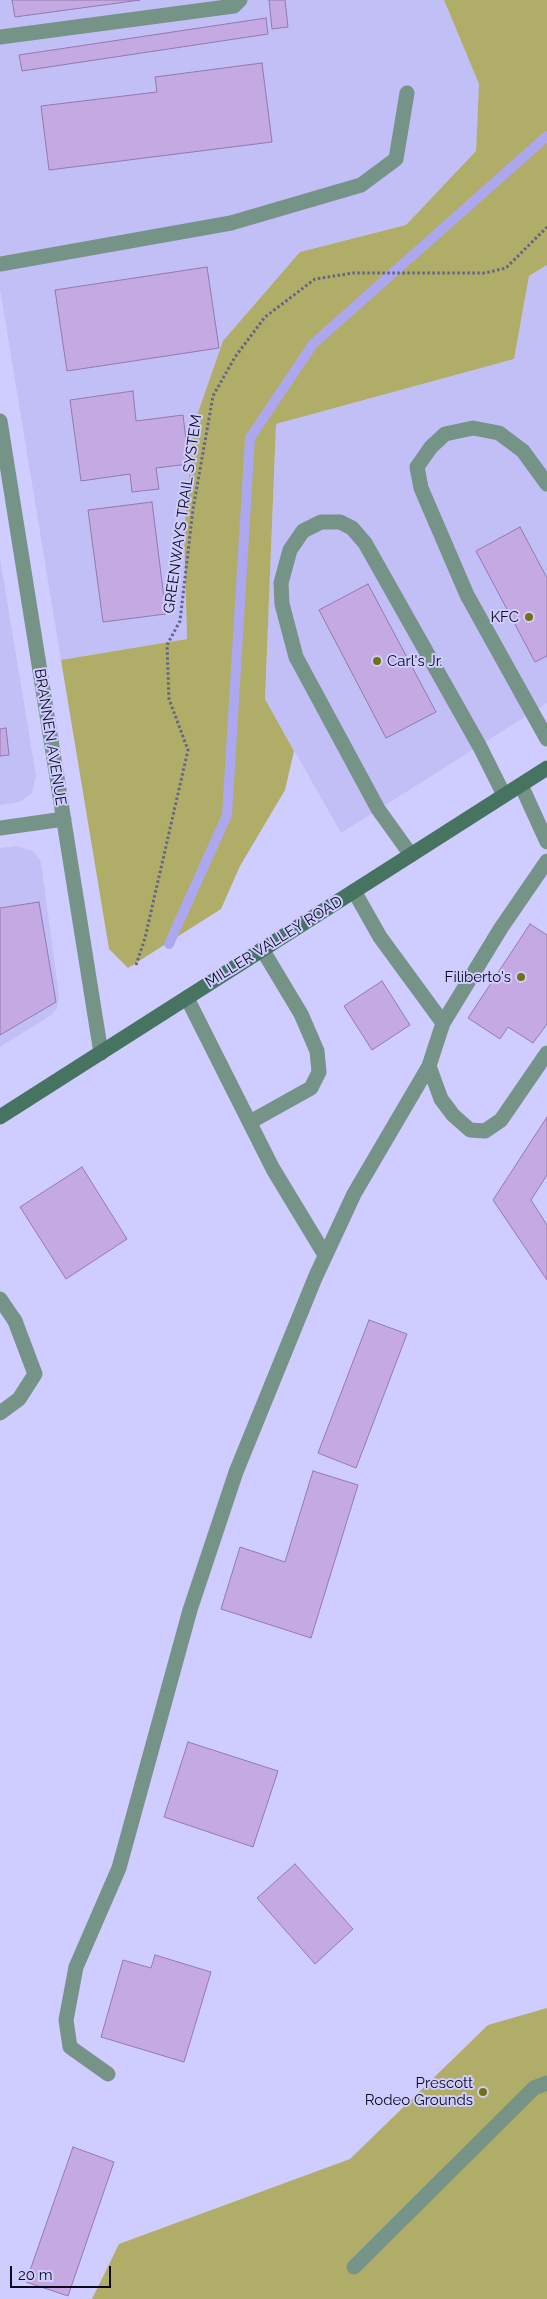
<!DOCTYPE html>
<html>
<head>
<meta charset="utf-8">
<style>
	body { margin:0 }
	#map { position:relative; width:547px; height:2299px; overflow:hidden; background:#cfcdff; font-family:Raleway,sans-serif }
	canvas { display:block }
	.scale { position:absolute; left:10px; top:2266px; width:101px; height:22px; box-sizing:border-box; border:2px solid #0d0a1f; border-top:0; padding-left:6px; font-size:15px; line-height:18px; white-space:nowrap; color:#0d0a1f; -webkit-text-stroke:4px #cfcdff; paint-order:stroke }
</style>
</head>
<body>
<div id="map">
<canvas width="547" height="2299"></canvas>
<div class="scale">20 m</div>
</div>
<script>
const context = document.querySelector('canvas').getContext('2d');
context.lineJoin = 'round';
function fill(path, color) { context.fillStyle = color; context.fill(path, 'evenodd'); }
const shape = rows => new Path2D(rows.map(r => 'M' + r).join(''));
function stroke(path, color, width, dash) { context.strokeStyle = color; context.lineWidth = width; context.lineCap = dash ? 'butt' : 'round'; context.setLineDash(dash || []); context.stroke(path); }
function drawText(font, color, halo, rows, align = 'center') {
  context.font = font + ' Raleway,sans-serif'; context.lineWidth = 4; context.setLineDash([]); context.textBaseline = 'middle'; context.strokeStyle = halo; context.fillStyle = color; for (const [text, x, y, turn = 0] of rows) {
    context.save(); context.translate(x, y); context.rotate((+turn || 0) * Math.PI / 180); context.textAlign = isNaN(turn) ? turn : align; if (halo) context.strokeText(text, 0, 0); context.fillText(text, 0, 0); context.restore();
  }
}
const built = shape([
	[0,0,444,0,479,84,476,151,406,225,300,252,194,424,184,532,187,639,61,660,0,289],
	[547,265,547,703,341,833,265,699,276,424,514,359,529,276],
	[0,558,36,776,32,793,20,802,0,805],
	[17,846,33,851,41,862,59,996,57,1009,51,1015,0,1047,0,848]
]);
const green = shape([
	[444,0,547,0,547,265,529,276,514,359,276,424,265,699,294,751,285,790,240,866,221,909,128,968,109,949,61,660,187,639,184,532,194,424,223,341,300,252,406,225,476,151,479,84],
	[547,2008,547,2299,92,2299,119,2244,350,2159,488,2025]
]);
const stream = shape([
	[169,944,227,815,250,438,313,344,547,136]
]);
const building = shape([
	[12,0,140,0,15,17,12,0],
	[269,0,285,0,288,27,272,29,269,0],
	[266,18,268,34,22,71,19,55,266,18],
	[262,63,272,142,49,170,41,106,157,92,155,77,262,63],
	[207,267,219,348,67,371,55,290,207,267],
	[133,391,136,421,183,415,189,464,156,468,159,489,132,492,130,474,81,481,70,400,133,391],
	[152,502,166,614,103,622,88,510,152,502],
	[520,527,547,578,547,656,535,662,476,551,520,527],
	[368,584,436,712,386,738,319,610,368,584],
	[6,728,9,755,0,756,0,729,6,728],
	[39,902,56,1002,0,1035,0,908,39,902],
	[530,924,547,935,547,1024,533,1043,508,1027,500,1039,468,1018,530,924],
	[382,981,410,1025,372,1050,344,1006,382,981],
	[547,1117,547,1175,531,1200,547,1225,547,1280,493,1200,547,1117],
	[82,1167,127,1239,66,1279,20,1207,82,1167],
	[369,1320,407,1334,356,1468,318,1453,369,1320],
	[313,1471,358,1485,311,1638,221,1609,240,1547,285,1562,313,1471],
	[188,1742,278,1771,253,1847,164,1817,188,1742],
	[295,1864,353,1929,315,1964,257,1898,295,1864],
	[155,1955,211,1972,184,2062,101,2037,123,1960,151,1968,155,1955],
	[73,2147,114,2162,68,2296,26,2282,73,2147]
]);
const path = shape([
	[136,965,145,938,188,750,169,699,167,645,180,621,193,509,213,396,235,357,265,317,315,279,353,273,485,273,506,268,547,227]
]);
const lane = shape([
	[0,37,234,6,240,0],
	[0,264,231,223,361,185,396,159,407,93],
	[547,484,523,451,499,433,473,428,445,434,431,447,417,467,421,488,467,595,547,739],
	[521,785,547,842],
	[411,855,378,809,296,657,282,604,281,583,290,550,303,531,321,522,340,522,352,528,365,543,480,747,504,795],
	[354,891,380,937,443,1023],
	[187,998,273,1169,325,1255],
	[429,1066,441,1099,453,1115,470,1130,485,1131,501,1120,547,1053],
	[250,1122,311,1088,319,1072,317,1051,301,1014,262,949],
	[0,1413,19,1399,35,1374,15,1321],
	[108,2074,70,2047,66,2020,76,1967,119,1868,190,1610,236,1472,315,1278,354,1194,429,1066,443,1023,501,928,547,861],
	[354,2267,534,2088,547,2083]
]);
const street = shape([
	[0,421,101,1053],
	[0,828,64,819],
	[0,1299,15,1321]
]);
const secondary = shape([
	[0,1117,547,768]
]);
const markers = [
	[529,617,5,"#757113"],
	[377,661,5,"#757113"],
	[521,977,5,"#757113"],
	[483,2092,5,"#757113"]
];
const streetNames = [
	["GREENWAYS TRAIL SYSTEM",183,514,-82],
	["BRANNEN AVENUE",50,737,81],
	["MILLER VALLEY ROAD",274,942,-32]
];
const poiNames = [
	["KFC",519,617],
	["Carl's Jr.",387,661,"left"],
	["Filiberto's",511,977],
	["Prescott",473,2083],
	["Rodeo Grounds",473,2100]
];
fill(built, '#c2bff6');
fill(green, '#b0ad68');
stroke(stream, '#aca7ef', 10);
fill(building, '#c4a9e2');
stroke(building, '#9479b0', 1);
stroke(path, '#666486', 3, [2.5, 2.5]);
stroke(lane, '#759386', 15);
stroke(street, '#759386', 15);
stroke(secondary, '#467461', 15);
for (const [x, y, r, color] of markers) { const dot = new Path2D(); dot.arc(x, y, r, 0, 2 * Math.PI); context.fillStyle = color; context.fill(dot); stroke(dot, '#cfcdff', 2); }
drawText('15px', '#0d0a1f', '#cfcdff', streetNames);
drawText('15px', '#0d0a1f', '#cfcdff', poiNames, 'right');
</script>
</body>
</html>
